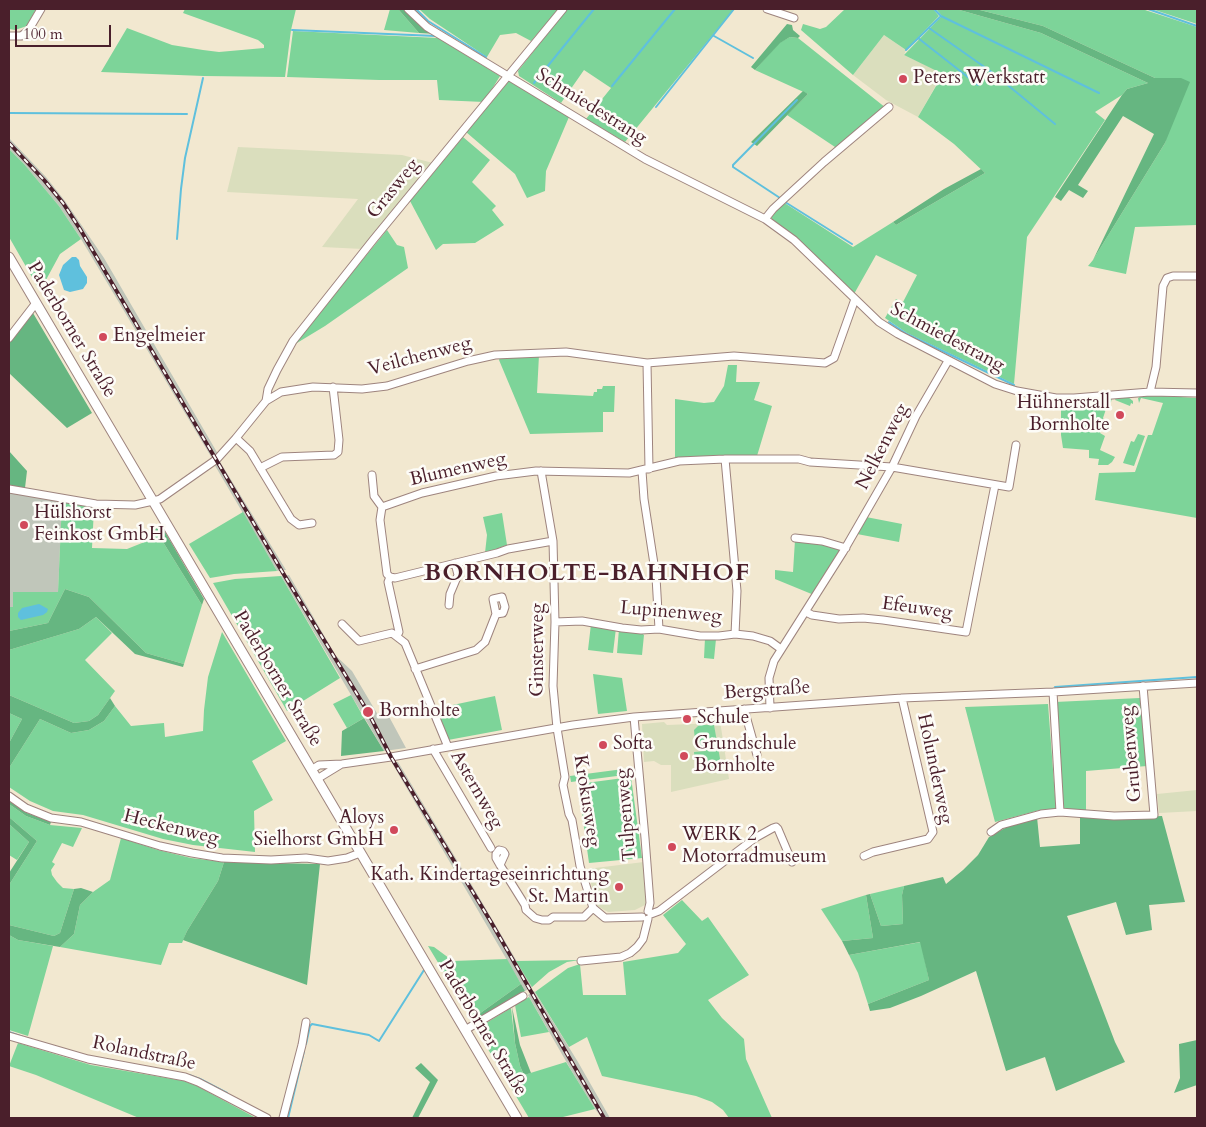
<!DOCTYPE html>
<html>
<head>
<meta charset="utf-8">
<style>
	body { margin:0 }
	#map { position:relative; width:1206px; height:1127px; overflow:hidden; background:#f2e8d0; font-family:Cardo,serif }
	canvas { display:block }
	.frame { position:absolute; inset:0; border:10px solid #4a1f2b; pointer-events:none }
	.scale { position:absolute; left:15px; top:25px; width:96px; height:22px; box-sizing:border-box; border:2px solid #4a1f2b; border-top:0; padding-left:6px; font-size:15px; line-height:18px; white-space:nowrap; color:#4a1f2b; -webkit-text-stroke:4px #fdfcf7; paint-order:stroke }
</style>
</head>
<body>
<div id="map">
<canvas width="1206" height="1127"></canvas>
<div class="frame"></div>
<div class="scale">100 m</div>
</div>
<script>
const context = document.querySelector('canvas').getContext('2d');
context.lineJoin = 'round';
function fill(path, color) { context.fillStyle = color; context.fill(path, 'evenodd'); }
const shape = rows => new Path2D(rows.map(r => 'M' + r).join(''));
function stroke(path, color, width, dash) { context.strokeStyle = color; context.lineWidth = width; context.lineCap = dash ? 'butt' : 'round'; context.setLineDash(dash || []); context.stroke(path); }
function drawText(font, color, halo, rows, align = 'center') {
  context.font = font + ' Cardo,serif'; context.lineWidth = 5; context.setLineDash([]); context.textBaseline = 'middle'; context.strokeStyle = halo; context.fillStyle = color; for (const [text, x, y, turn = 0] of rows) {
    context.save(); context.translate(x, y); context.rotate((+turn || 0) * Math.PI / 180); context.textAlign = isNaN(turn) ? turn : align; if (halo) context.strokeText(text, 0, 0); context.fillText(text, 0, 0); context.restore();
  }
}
const built = shape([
	[884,35,906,50,904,55,943,73,918,117,886,100,853,75],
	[238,147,402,155,433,163,363,249,322,247,358,199,227,192],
	[720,721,729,779,671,792,671,765,661,765,654,761,644,762,642,724,664,722,667,725,718,723],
	[1197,790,1197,811,1159,813,1157,794],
	[644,862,647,904,635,910,608,912,597,906,587,869]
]);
const industrial = shape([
	[9,138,46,177,65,201,104,258,218,454,213,460,81,239,59,206,24,164,9,149],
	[219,460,286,570,277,571,214,464],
	[9,491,62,501,58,592,13,592,13,608,9,607],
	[289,575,336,656,352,671,378,715,386,711,406,748,384,751,281,576],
	[398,762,476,892,532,987,525,991,392,763],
	[534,991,578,1062,610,1118,602,1118,595,1109,571,1070,528,995]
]);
const green = shape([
	[9,9,36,9,27,26,15,30,9,29],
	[185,9,296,9,291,30,285,77,204,76,101,72,127,28,172,45,203,50,219,52,264,48,264,45,258,40,183,13],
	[390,9,398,9,419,33,384,30],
	[419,9,559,9,531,41,516,33,500,35,487,57,430,19],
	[567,9,734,9,625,142,586,119,611,88,584,70,561,103,519,76,518,71],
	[845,9,933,9,939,16,906,50,884,35,853,75,801,30,803,24,820,29,826,27],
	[936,9,956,9,1041,33,1148,83,1127,89,1122,95,1095,112,1105,120,1027,237,1014,384,907,333,885,318,896,299,903,302,917,275,876,255,854,294,796,238,772,219,772,216,783,202,853,247,893,222,896,225,985,173,954,144,918,117,943,74,904,55,942,16],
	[976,9,1142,9,1197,27,1197,225,1135,227,1126,274,1088,266,1093,260,1165,143,1181,78,1155,78,1043,26],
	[1152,9,1197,9,1197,24],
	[293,31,438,38,500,76,484,102,439,100,437,80,379,80,287,77],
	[790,37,798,38,886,108,838,149,787,115,808,94,755,70,779,43],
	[509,81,569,117,546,171,545,191,527,198,515,174,466,132],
	[463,137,490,160,472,182,496,206,492,210,504,225,475,243,443,244,436,250,410,201],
	[9,149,24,164,59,206,81,239,60,254,40,291,9,237],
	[387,230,397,245,404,247,408,268,325,326,292,346],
	[539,355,537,393,593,396,594,392,597,392,597,389,602,389,603,386,615,386,614,412,603,412,603,432,530,434,499,360,500,357],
	[728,365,737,365,736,382,760,382,754,400,772,406,757,456,675,459,675,399,704,403,714,402,724,386],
	[1165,394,1165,396,1197,398,1197,518,1095,500,1099,473,1135,472,1148,435,1152,435,1163,403,1141,398,1139,403,1138,398,1143,395],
	[1128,397,1133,401,1133,404,1131,403,1130,406,1115,400,1116,398],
	[1112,398,1111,402,1107,406,1103,418,1104,420,1100,433,1105,436,1100,450,1115,457,1112,462,1108,465,1098,465,1099,459,1089,458,1089,450,1063,448,1061,435,1061,401],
	[1138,434,1145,436,1134,466,1123,463,1131,441,1134,442],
	[62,501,94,508,92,548,127,549,147,541,144,535,155,529,202,605,184,664,146,653,89,597,65,589,48,623,9,631,9,607,13,607,13,592,58,592],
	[243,512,277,571,234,574,210,578,189,544],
	[502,513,507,545,485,553,487,535,483,517],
	[866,517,902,524,899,542,857,534],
	[795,540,836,546,839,550,839,554,814,595,775,579,775,570,793,572],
	[281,576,340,678,287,711,213,583,235,579],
	[96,617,112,633,85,660,115,691,98,715,89,721,74,723,9,695,9,650,79,629],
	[591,624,599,625,602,628,616,628,613,653,588,650],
	[619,629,641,632,644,635,642,655,617,653],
	[222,632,286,741,252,761,273,800,254,811,255,852,193,845,163,839,83,815,53,811,30,801,9,787,9,768,40,719,71,733,89,730,104,721,115,706,131,726,164,723,165,737,203,731,204,710,208,677],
	[705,638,716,639,714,659,704,658],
	[593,674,622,678,627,711,598,714],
	[351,695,364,718,347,728,333,704],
	[495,696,502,730,448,740,434,709],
	[1140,698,1147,766,1086,771,1086,812,1064,810,1062,808,1055,702],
	[1048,704,1056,809,1040,810,995,822,965,707],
	[9,713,22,719,9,743],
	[699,725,714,725,722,770,708,772,707,770,696,771,694,752,706,751,706,746,701,746,695,741,694,730],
	[631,768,632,774,571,782,570,776],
	[631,777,642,858,589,863,578,784],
	[9,804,26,816,50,825,82,828,73,847,62,843,52,862,55,864,51,870,52,875,57,882,63,888,74,889,60,933,54,936,9,925,9,885,37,841,9,817],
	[9,824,29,842,17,860,9,855],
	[121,838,158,850,191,858,224,862,218,881,187,931,182,943,169,943,161,965,60,947,74,934,80,905,93,892,110,880],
	[904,886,902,895,903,924,881,926,870,894],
	[866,895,873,938,842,941,821,909],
	[682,900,702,921,708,917,749,975,708,1000,722,1018,744,1039,746,1059,772,1118,729,1118,723,1110,712,1102,696,1096,602,1076,587,1037,569,1047,535,992,568,968,580,964,583,995,626,995,623,962,678,953,686,944,663,915],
	[9,935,18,940,53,946,28,1036,9,1030],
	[921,942,929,980,868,1004,858,973,849,955],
	[428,946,434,947,453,961,507,959,521,984,472,1019],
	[580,960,567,962,549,972,532,987,516,961],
	[529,997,549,1032,521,1037,515,1005],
	[511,1008,515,1043,520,1066,524,1075,566,1062,595,1109,559,1118,529,1118,476,1029],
	[18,1043,91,1065,184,1081,197,1086,256,1118,139,1118,36,1075,9,1066]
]);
const forest = shape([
	[398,9,404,9,426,28,437,34,419,33],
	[956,9,976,9,1043,26,1155,78,1181,78,1190,82,1165,143,1093,260,1154,134,1123,116,1078,185,1088,191,1083,198,1069,190,1061,201,1055,197,1122,95,1127,89,1148,83,1041,33],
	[787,24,792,25,793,30,800,36,798,38,790,37,780,43,755,70,751,67],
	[803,91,808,94,757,146,751,142],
	[981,169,985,173,896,225,893,222,944,189],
	[33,313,92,413,67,428,9,373,9,342],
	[9,451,27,471,25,488,9,485],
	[161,525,204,599,202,605,155,529],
	[65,589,89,597,146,653,184,664,183,667,135,654,96,617,79,629,9,650,9,631,48,623],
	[9,695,74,723,89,721,98,715,110,698,115,706,104,721,89,730,71,733,40,719,9,768,9,743,22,719,9,713],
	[364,718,384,751,341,756,342,731],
	[9,800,27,813,51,822,50,825,26,816,9,804],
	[1080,816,1114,818,1162,816,1185,902,1149,905,1152,930,1126,935,1116,902,1067,916,1115,1042,1125,1062,1056,1091,1045,1057,1006,1071,976,971,921,996,890,1008,870,1011,868,1004,929,980,920,942,849,955,842,941,873,938,866,895,870,894,881,926,903,924,902,895,904,886,943,877,946,884,963,870,978,855,989,837,1014,823,1037,817,1040,847,1080,844],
	[9,817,37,841,9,885,9,873,29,842,9,824],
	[224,862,320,864,307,985,183,940,187,931,218,881],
	[81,888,93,892,80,905,74,934,60,947,18,940,9,935,9,925,54,936,60,933,74,889],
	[521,984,525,991,474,1022,472,1019],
	[512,1007,520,1045,531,1073,524,1075,520,1066,515,1043],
	[1197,1040,1197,1085,1174,1093,1180,1078,1179,1044],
	[421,1063,438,1080,418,1118,412,1118,430,1082,415,1068]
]);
const water = shape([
	[72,257,76,257,79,260,80,266,87,277,87,283,83,289,70,292,64,290,59,275,63,265],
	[39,604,48,609,47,612,43,615,21,620,18,617,18,613,22,608]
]);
const stream = shape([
	[416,9,428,21,486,57],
	[934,9,941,16,1099,93],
	[1148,9,1197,26],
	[929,28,993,73,1055,124],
	[292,30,436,36],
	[714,36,753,58],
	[918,38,978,85],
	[906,50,940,17],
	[534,83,594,9],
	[612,86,675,9],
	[656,107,734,9],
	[9,113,187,114],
	[780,198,733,167,733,165,797,100],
	[785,202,852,244],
	[177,239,181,189,185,158,203,78],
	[889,322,907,334,1014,385],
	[1055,687,1197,677],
	[9,1032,23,1037],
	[306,1044,310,1026,312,1024,369,1035,379,1041,424,970],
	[189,1075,200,1079,227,1093],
	[288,1118,304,1051]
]);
const minor = shape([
	[408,9,427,27,645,159,765,219,794,240,879,322,898,334,995,384,1017,391,1056,398,1074,398,1150,392,1197,393],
	[767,9,794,18],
	[9,36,21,36,28,31,41,9],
	[765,219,773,209,824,162,889,107],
	[9,338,36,303],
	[647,363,649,469],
	[1150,392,1156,367,1163,286,1167,278,1173,276,1197,276],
	[266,401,268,389,277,370,293,341,373,240,563,9],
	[236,438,250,451,291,519,299,525,312,523],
	[725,459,737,591,735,634],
	[260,468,282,457,334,455,338,452,339,440,333,387],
	[541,471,553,541,555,622,553,686,557,728,565,777,563,785,569,814,572,820,580,866,593,908],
	[642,471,644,499,656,577,659,629],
	[372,475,374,496,382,507,380,520,387,574,390,577,388,582,399,632,397,636],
	[9,489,96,504,135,505,153,501,160,499,217,459,236,438,266,401,281,392,313,387,362,389,387,386,468,361,495,355,566,352,647,363,734,356,825,363,834,358,855,299],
	[382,507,422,493,496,476,536,471,629,473,679,461,725,459,799,459,810,462,892,467,1009,487,1016,445],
	[795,538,822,541,846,548],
	[390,577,395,578,497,553,508,549,553,541],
	[449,605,450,594,458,575,455,563],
	[806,612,812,615,839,619,863,618,883,620,966,632,995,485],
	[555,622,582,621,622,628,641,630,659,629,700,636,719,636,735,634,753,636,770,641,781,649],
	[342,624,359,641,392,633,405,643,448,747],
	[415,669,476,650,485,642,496,614,493,599,502,597,505,607,503,613,496,614],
	[1053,692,1060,812],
	[770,708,769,678,774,661,843,552,892,467,916,416,948,361],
	[744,709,757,755],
	[634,717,645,838,650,903,648,911],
	[433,749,491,848],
	[311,770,319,765,342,764,391,757,573,725,634,717,902,698,1053,692,1197,683],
	[317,779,340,765],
	[9,796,26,808,51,818,81,822,160,846,192,853,222,858,271,860,306,858,328,861,347,858,360,853],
	[991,832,1001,825,1041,814,1060,812,1114,816,1154,815,1143,686],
	[864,856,873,852,928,839,933,832,902,698],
	[500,865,505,854,503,851,499,850,496,854,496,858,500,865,525,905,526,910,535,918,542,920,549,920,553,917,584,917,593,908,605,918,642,917],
	[651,914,659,911,755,838,773,828,776,827,778,829,792,862],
	[581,961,621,957,630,953,637,947,643,939,648,919],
	[465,1030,523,996],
	[9,1036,88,1059,185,1077,198,1082,267,1118],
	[283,1118,302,1045,306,1022]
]);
const major = shape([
	[9,257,517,1118]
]);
const rail = shape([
	[9,143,44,180,63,203,80,229,283,573,368,712,391,757,491,922,604,1118]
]);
const markers = [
	[903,79,5,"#d1495b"],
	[103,337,5,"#d1495b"],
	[1120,415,5,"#d1495b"],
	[24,525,5,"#d1495b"],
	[368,712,6,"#d1495b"],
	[687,719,5,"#d1495b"],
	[603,745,5,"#d1495b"],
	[684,756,5,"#d1495b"],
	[394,830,5,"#d1495b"],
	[672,847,5,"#d1495b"],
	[619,887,5,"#d1495b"]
];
const poiNames = [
	["Peters Werkstatt",913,79],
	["Engelmeier",113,337],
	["Hühnerstall",1110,404,"right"],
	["Bornholte",1110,426,"right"],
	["Hülshorst",34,514],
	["Feinkost GmbH",34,536],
	["Bornholte",379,712],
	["Schule",697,719],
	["Softa",613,745],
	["Grundschule",694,745],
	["Bornholte",694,767],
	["Aloys",384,819,"right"],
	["Sielhorst GmbH",384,841,"right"],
	["WERK 2",682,836],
	["Motorradmuseum",682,858],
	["Kath. Kindertageseinrichtung",609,876,"right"],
	["St. Martin",609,898,"right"]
];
const streetNames = [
	["Schmiedestrang",591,107,32],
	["Grasweg",394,189,-51],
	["Paderborner Straße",71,330,59],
	["Schmiedestrang",947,338,28],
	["Veilchenweg",420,357,-15],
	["Nelkenweg",883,447,-63],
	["Blumenweg",458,470,-13],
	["Efeuweg",917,609,8],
	["Lupinenweg",671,613,5],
	["Ginsterweg",539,650,-90],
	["Paderborner Straße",277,679,59],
	["Bergstraße",767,691,-4],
	["Grubenweg",1132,754,-95],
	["Holunderweg",934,769,78],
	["Asternweg",476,790,60],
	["Krokusweg",586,801,81],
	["Tulpenweg",627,815,-95],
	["Heckenweg",171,828,14],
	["Paderborner Straße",482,1028,59],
	["Rolandstraße",144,1054,12]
];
const districtNames = [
	["BORNHOLTE-BAHNHOF",587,574]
];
fill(built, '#dadebd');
fill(industrial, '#c0c6ba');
fill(green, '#7dd499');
fill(forest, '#66b681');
fill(water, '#5fc0dd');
stroke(stream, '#5fc0dd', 2);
stroke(minor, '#9e847e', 9);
stroke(major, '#9e847e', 11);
stroke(minor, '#fff', 7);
stroke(major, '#fff', 9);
stroke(rail, '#4a1f2b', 4);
stroke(rail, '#fdfcf7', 2, [5.5]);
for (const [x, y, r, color] of markers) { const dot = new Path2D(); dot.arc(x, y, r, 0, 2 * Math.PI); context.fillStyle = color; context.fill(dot); stroke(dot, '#fdfcf7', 2); }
drawText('19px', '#4a1f2b', '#fdfcf7', poiNames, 'left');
drawText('19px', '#4a1f2b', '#fdfcf7', streetNames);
context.letterSpacing = '1px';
drawText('bold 24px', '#4a1f2b', '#fdfcf7', districtNames);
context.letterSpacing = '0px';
</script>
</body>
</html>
